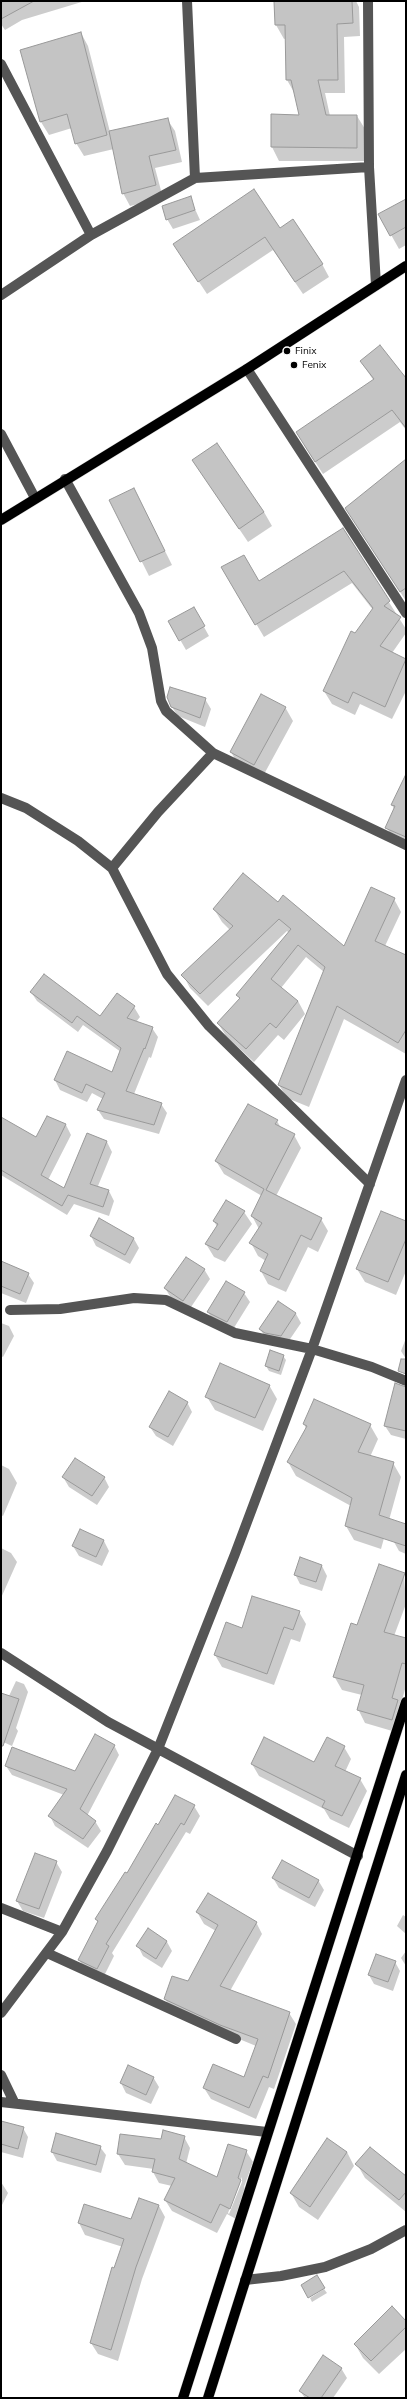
<!DOCTYPE html>
<html>
<head>
<meta charset="utf-8">
<style>
	body { margin:0 }
	#map { position:relative; width:407px; height:2399px; overflow:hidden; background:#fff; font-family:Mulish,sans-serif }
	canvas { display:block }
	.frame { position:absolute; inset:0; border:2px solid #000; pointer-events:none }
</style>
</head>
<body>
<div id="map">
<canvas width="407" height="2399"></canvas>
<div class="frame"></div>
</div>
<script>
const context = document.querySelector('canvas').getContext('2d');
context.lineJoin = 'round';
function fill(path, color) { context.fillStyle = color; context.fill(path, 'evenodd'); }
const shape = rows => new Path2D(rows.map(r => 'M' + r).join(''));
function stroke(path, color, width, dash) { context.strokeStyle = color; context.lineWidth = width; context.lineCap = dash ? 'butt' : 'round'; context.setLineDash(dash || []); context.stroke(path); }
function drawText(font, color, halo, rows, align = 'center') {
  context.font = font + ' Mulish,sans-serif'; context.lineWidth = 3; context.setLineDash([]); context.textBaseline = 'middle'; context.strokeStyle = halo; context.fillStyle = color; for (const [text, x, y, turn = 0] of rows) {
    context.save(); context.translate(x, y); context.rotate((+turn || 0) * Math.PI / 180); context.textAlign = isNaN(turn) ? turn : align; if (halo) context.strokeText(text, 0, 0); context.fillText(text, 0, 0); context.restore();
  }
}
const shadow = shape([
	[1,1,85,1,22,20,5,30,1,24],
	[275,1,356,1,359,7,360,36,344,37,345,93,325,93,330,116,357,116,365,129,364,161,279,161,272,147,272,115,300,116,295,94,287,80,287,38,284,39,276,25],
	[81,33,88,46,110,132,167,119,175,131,182,162,155,168,163,198,130,206,123,193,114,149,84,156,76,143,72,128,49,135,41,122,21,50],
	[190,198,200,220,173,229,167,219],
	[406,200,406,245,399,249,380,215],
	[279,230,322,264,329,277,303,294,273,250,207,294,174,244],
	[361,362,406,380,406,430,400,422,323,474,304,445,374,381],
	[406,461,406,601,354,521],
	[202,474,264,512,272,526,248,542],
	[134,489,172,565,149,576,111,500],
	[343,530,406,629,406,633,392,653,406,660,406,691,392,719,360,704,355,715,332,704,324,691,356,635,373,610,352,583,264,637,223,568,259,583],
	[194,609,209,636,186,650,170,622],
	[205,699,211,709,205,727,178,716,172,707],
	[285,707,293,721,262,778,239,766,231,752],
	[406,787,406,843,392,837,387,828,394,809,392,805],
	[394,899,401,912,385,946,406,956,406,1054,344,1019,309,1107,287,1098,279,1085,324,972,306,957,281,988,298,1001,305,1014,284,1040,278,1035,254,1062,226,1036,218,1023,240,999,237,995,289,933,287,931,208,1006,190,988,183,975,230,930,222,922,214,909,278,903,345,947],
	[31,992,100,1017,117,994,134,1007,140,1017,136,1022,152,1028,158,1037,151,1058,149,1057,134,1094,161,1104,167,1113,159,1134,104,1119,98,1110,103,1099,92,1093,87,1102,60,1090,55,1080,112,1073,121,1052,83,1025,78,1032,37,1001],
	[47,1117,66,1125,71,1135,48,1180,65,1189,88,1134,107,1142,112,1152,98,1186,109,1191,114,1201,109,1216,74,1204,67,1215,1,1175,1,1118,37,1138],
	[277,1121,281,1128,294,1135,301,1148,276,1196,321,1219,328,1231,318,1252,308,1247,286,1292,268,1284,261,1271,266,1261,258,1256,251,1243,259,1229,252,1216,262,1196,224,1174,216,1161],
	[244,1212,252,1224,225,1262,214,1257,206,1244,217,1227,214,1221],
	[406,1222,406,1271,396,1295,365,1282,357,1269],
	[91,1236,134,1239,139,1248,130,1264,96,1246],
	[1,1262,28,1274,34,1283,26,1303,1,1293],
	[204,1269,210,1279,189,1310,171,1298,165,1288],
	[244,1293,250,1302,232,1331,214,1322,208,1312],
	[278,1302,296,1314,301,1323,286,1345,266,1338,260,1329],
	[1,1323,9,1326,14,1336,3,1357,1,1356],
	[406,1338,406,1359,401,1351],
	[271,1352,283,1356,286,1360,281,1375,269,1371,266,1366],
	[269,1385,277,1399,263,1431,215,1410,207,1397],
	[406,1388,406,1439,391,1435,385,1426],
	[187,1402,192,1412,173,1446,156,1436,150,1427],
	[304,1424,370,1425,378,1439,370,1457,393,1463,401,1477,381,1549,354,1540,346,1526,351,1506,296,1476,288,1462,306,1429],
	[1,1465,9,1469,17,1483,3,1516,1,1515],
	[63,1477,104,1477,109,1487,97,1505,69,1487],
	[406,1525,406,1554,399,1551,394,1542],
	[104,1541,109,1551,102,1566,79,1556,73,1546],
	[1,1548,11,1553,17,1562,1,1598],
	[322,1566,327,1576,322,1591,300,1584,295,1574],
	[404,1574,406,1604,394,1636,406,1640,406,1686,400,1707,399,1733,365,1723,358,1709,362,1695,342,1690,334,1676],
	[299,1612,306,1624,300,1642,291,1639,274,1685,222,1667,215,1655,242,1629],
	[16,1681,24,1684,28,1692,16,1728,18,1731,12,1746,1,1741,1,1694,9,1696],
	[114,1745,119,1755,87,1816,95,1821,101,1831,88,1848,55,1826,50,1816,64,1795,12,1775,6,1766,76,1772],
	[344,1747,351,1759,345,1772,360,1779,367,1791,349,1828,330,1819,324,1809,259,1776,252,1764,315,1764],
	[194,1806,200,1816,190,1834,186,1832,112,1953,114,1956,103,1978,85,1969,79,1960,98,1923,96,1919,159,1826],
	[56,1862,62,1872,44,1918,23,1911,17,1901],
	[273,1878,318,1880,324,1890,315,1907,279,1888],
	[197,1912,256,1922,262,1934,230,1991,289,2013,296,2024,274,2089,269,2087,256,2119,211,2099,204,2088,245,2079,256,2046,172,2011,165,1999,188,1982,216,1931,204,1924],
	[403,1915,406,1917,406,1934,397,1926],
	[148,1930,167,1942,172,1951,162,1968,143,1956,138,1946],
	[406,1951,406,1966,401,1958],
	[395,1962,400,1971,393,1991,374,1984,369,1975],
	[153,2077,159,2087,151,2104,126,2093,121,2083],
	[1,2122,23,2128,28,2137,23,2158,1,2152],
	[184,2137,190,2148,186,2164,217,2179,246,2151,253,2162,244,2187,247,2191,236,2219,227,2214,217,2233,172,2211,165,2200,172,2186,159,2183,153,2172,154,2169,125,2165,118,2154,162,2140],
	[242,2177,242,2182,229,2214,228,2213],
	[100,2147,106,2155,101,2173,57,2161,52,2152],
	[347,2152,354,2166,318,2220,299,2207,291,2193],
	[357,2164,406,2177,406,2212,365,2178],
	[1,2182,8,2193,1,2207],
	[140,2199,159,2206,165,2217,142,2279,118,2361,98,2354,91,2343,123,2247,85,2235,79,2223,85,2205,132,2221],
	[324,2289,327,2293,312,2302,310,2298],
	[406,2322,406,2349,379,2374,363,2358,355,2344],
	[341,2368,347,2378,333,2398,305,2398,300,2391]
]);
const building = shape([
	[1,1,34,1,1,19,1,1],
	[274,1,352,1,353,23,337,24,338,80,318,80,326,115,357,115,357,148,271,147,271,114,299,115,291,80,286,80,285,25,275,25,274,1],
	[81,32,107,135,75,144,67,114,40,122,20,50,81,32],
	[168,118,176,150,149,156,156,185,122,194,109,131,168,118],
	[254,189,280,228,293,219,323,264,295,282,265,237,198,282,173,244,254,189],
	[191,196,195,210,166,220,162,206,191,196],
	[406,199,406,227,390,236,378,214,406,199],
	[380,345,406,378,406,428,392,410,315,462,296,432,374,379,360,361,380,345],
	[217,443,264,512,239,529,192,460,217,443],
	[406,459,406,588,400,592,345,508,406,459],
	[134,488,165,551,140,562,109,500,134,488],
	[343,528,390,601,384,606,401,617,380,646,406,659,385,707,353,692,348,703,323,691,351,631,355,633,373,608,344,571,255,625,221,567,244,555,259,581,343,528],
	[194,607,205,626,179,641,168,621,194,607],
	[170,687,206,698,200,718,171,707,167,697,170,687],
	[261,694,286,707,254,765,230,752,261,694],
	[406,774,406,837,385,828,395,806,391,805,406,774],
	[243,873,278,902,283,895,344,946,371,887,395,898,375,941,406,955,406,1030,398,1043,337,1006,301,1095,278,1085,325,967,298,945,271,979,298,1001,276,1028,270,1023,246,1049,217,1023,240,998,236,995,291,929,279,919,200,994,181,975,233,926,213,909,243,873],
	[44,974,100,1016,117,993,135,1006,127,1018,153,1027,145,1049,144,1048,126,1091,162,1103,154,1125,97,1110,105,1093,86,1084,82,1093,54,1080,67,1051,112,1072,121,1048,77,1016,72,1023,30,992,44,974],
	[248,1104,278,1120,275,1124,295,1134,266,1190,322,1218,311,1240,301,1235,279,1280,260,1271,268,1254,249,1243,262,1223,251,1216,264,1189,215,1161,248,1104],
	[47,1116,66,1124,41,1175,64,1188,87,1133,107,1141,90,1184,109,1190,103,1207,68,1195,62,1206,1,1170,1,1117,36,1137,47,1116],
	[226,1200,245,1211,218,1250,205,1244,218,1224,213,1221,226,1200],
	[381,1211,406,1221,406,1239,388,1282,356,1269,381,1211],
	[99,1218,134,1238,125,1255,90,1236,99,1218],
	[186,1257,205,1269,183,1301,164,1288,186,1257],
	[1,1261,29,1273,20,1294,1,1286,1,1261],
	[226,1281,245,1292,227,1322,207,1312,226,1281],
	[278,1301,296,1313,281,1336,265,1333,259,1329,278,1301],
	[270,1350,284,1355,279,1371,265,1366,270,1350],
	[401,1359,406,1359,406,1374,398,1371,401,1359],
	[220,1363,270,1385,255,1418,205,1397,220,1363],
	[395,1383,406,1387,406,1431,384,1426,395,1383],
	[169,1391,188,1402,168,1437,149,1427,169,1391],
	[314,1399,371,1424,358,1452,394,1462,379,1515,406,1524,406,1546,345,1526,352,1498,287,1462,307,1426,303,1424,314,1399],
	[75,1458,105,1477,92,1496,62,1477,75,1458],
	[80,1529,104,1540,96,1557,72,1546,80,1529],
	[300,1557,322,1565,316,1582,294,1575,300,1557],
	[379,1564,405,1573,384,1632,406,1638,406,1664,402,1663,392,1698,398,1700,392,1720,357,1710,364,1685,333,1677,351,1623,357,1625,379,1564],
	[252,1596,300,1611,293,1630,284,1627,267,1674,214,1655,226,1622,242,1628,252,1596],
	[1,1693,19,1699,3,1746,1,1746,1,1693],
	[95,1734,115,1745,80,1809,96,1821,83,1839,48,1816,67,1789,5,1766,12,1747,75,1771,95,1734],
	[264,1737,314,1762,327,1737,345,1746,335,1766,361,1778,342,1816,322,1807,325,1801,251,1764,264,1737],
	[175,1795,195,1805,184,1825,181,1823,106,1944,109,1946,97,1969,78,1960,98,1921,95,1919,125,1872,127,1873,156,1823,158,1825,175,1795],
	[35,1853,57,1861,39,1909,16,1901,35,1853],
	[282,1860,319,1880,309,1898,272,1878,282,1860],
	[208,1893,257,1922,220,1986,290,2012,268,2078,263,2076,249,2108,203,2088,213,2064,244,2077,258,2039,220,2025,164,1999,172,1976,188,1981,218,1925,196,1912,208,1893],
	[148,1928,167,1941,156,1959,136,1946,148,1928],
	[376,1954,396,1961,388,1982,368,1975,376,1954],
	[128,2065,154,2077,146,2095,120,2083,128,2065],
	[1,2121,24,2127,18,2149,1,2144,1,2121],
	[163,2130,185,2136,179,2159,217,2177,228,2144,247,2150,238,2178,241,2180,230,2209,220,2204,211,2223,164,2200,175,2178,152,2172,155,2159,117,2154,120,2134,161,2139,163,2130],
	[56,2133,101,2146,96,2165,51,2152,56,2133],
	[327,2138,347,2152,310,2207,290,2193,327,2138],
	[370,2147,406,2176,406,2192,399,2200,355,2164,370,2147],
	[139,2198,159,2205,136,2267,111,2350,90,2343,112,2267,114,2268,124,2239,78,2223,84,2204,131,2219,139,2198],
	[317,2275,325,2288,308,2298,301,2285,317,2275],
	[392,2306,406,2321,406,2327,371,2361,354,2344,392,2306],
	[323,2355,342,2368,321,2398,310,2398,299,2391,323,2355]
]);
const minor = shape([
	[187,1,195,178],
	[368,1,369,167,376,285],
	[1,64,91,235],
	[1,295,91,235,195,178,369,167],
	[247,369,406,613],
	[1,434,35,498],
	[65,479,139,613,152,648,161,701,166,711,213,753,406,845],
	[1,798,26,808,78,841,112,868,167,974,209,1026,370,1184],
	[112,868,158,812,213,753],
	[10,1310,60,1309,134,1298,166,1300,235,1333,312,1349,372,1367,406,1381],
	[1,1653,108,1722,358,1856],
	[1,1908,62,1932],
	[47,1953,236,2039],
	[1,2013,62,1932,107,1851,158,1749,235,1554,312,1349,406,1080],
	[1,2075,14,2102],
	[1,2102,267,2132],
	[245,2280,281,2276,325,2267,371,2249,406,2230]
]);
const major = shape([
	[1,520,247,369,406,266],
	[183,2398,406,1702],
	[208,2398,406,1775]
]);
const markers = [
	[287,351,4,"#000"],
	[294,365,4,"#000"]
];
const poiNames = [
	["Finix",295,351],
	["Fenix",302,365]
];
fill(shadow, '#0003');
fill(building, '#c4c4c4');
stroke(building, '#999', 1);
stroke(major, '#dbdbdb', 11);
stroke(minor, '#555', 10);
stroke(major, '#000', 10);
for (const [x, y, r, color] of markers) { const dot = new Path2D(); dot.arc(x, y, r, 0, 2 * Math.PI); context.fillStyle = color; context.fill(dot); stroke(dot, '#fff', 1.5); }
drawText('10px', '#000', '#fff', poiNames, 'left');
</script>
</body>
</html>
